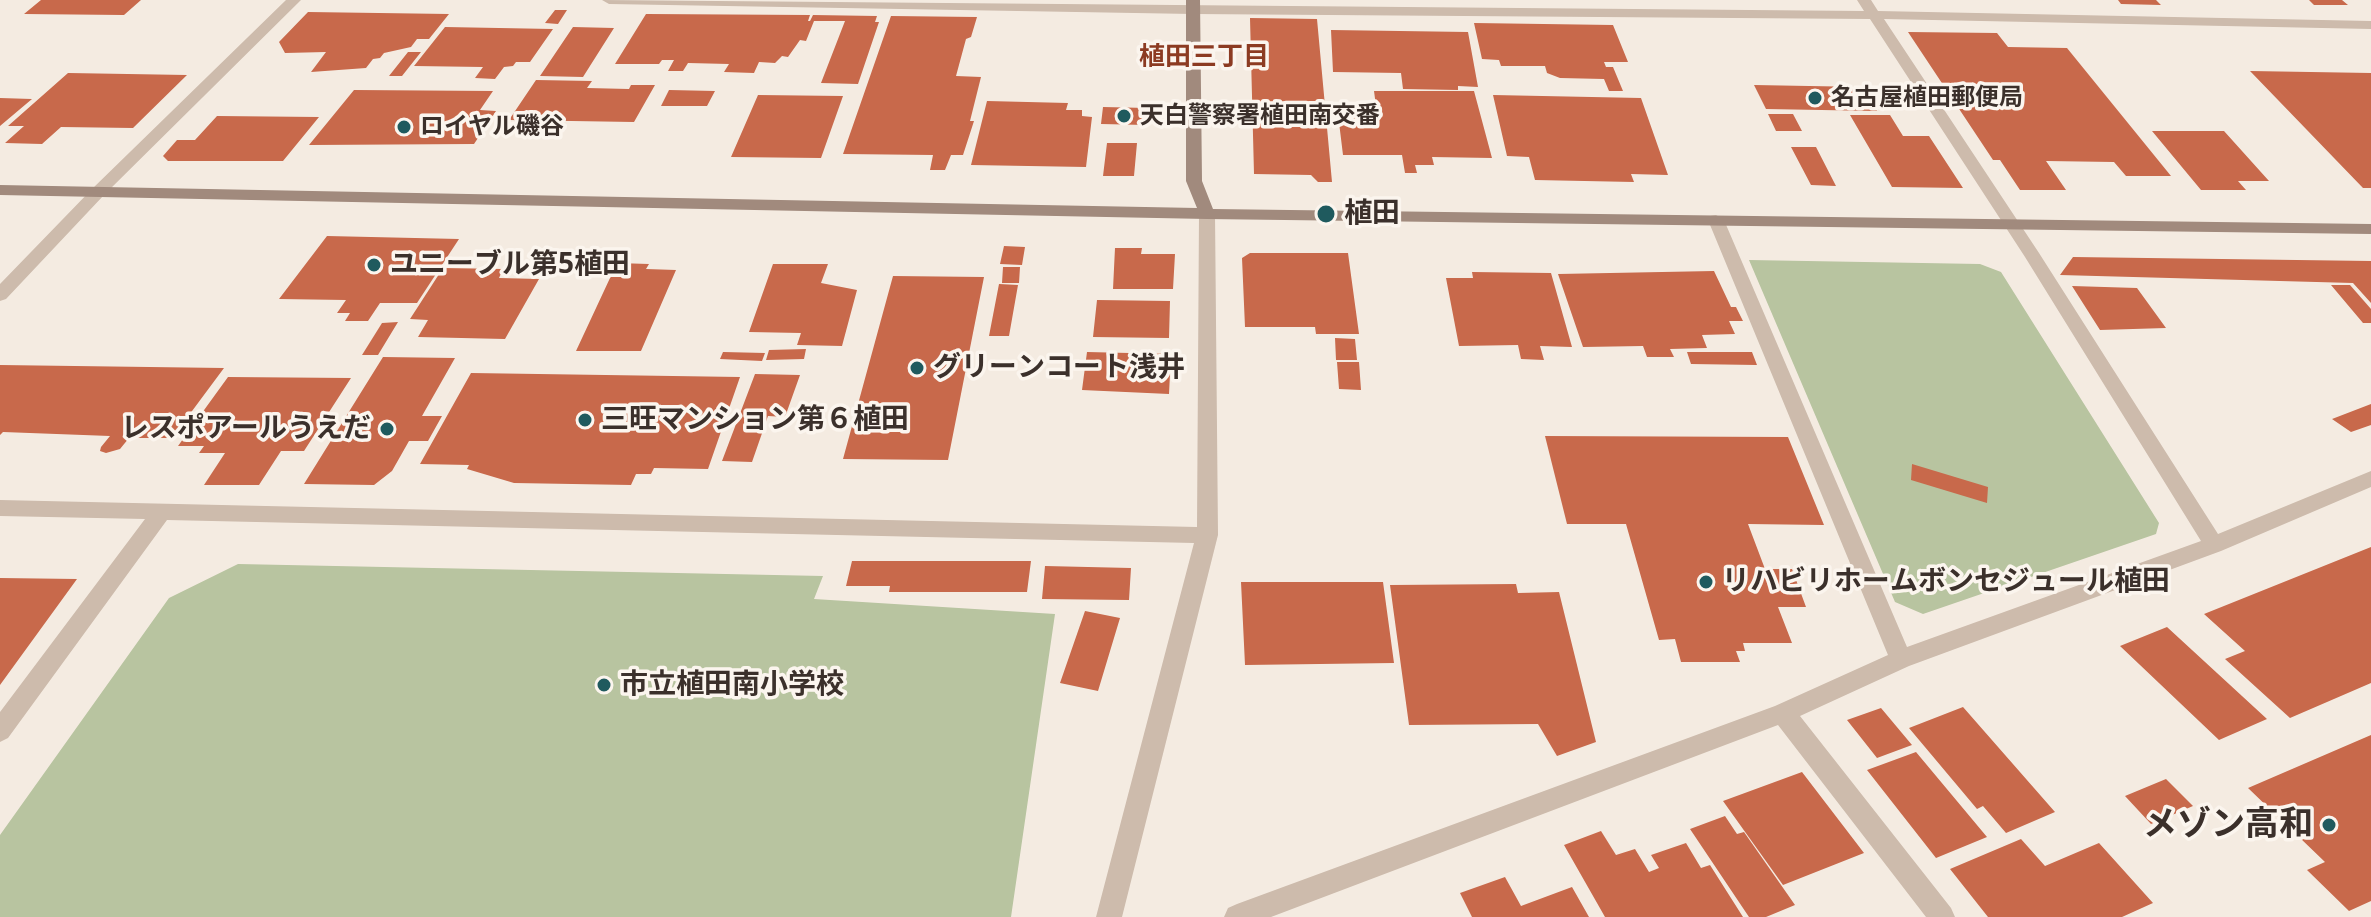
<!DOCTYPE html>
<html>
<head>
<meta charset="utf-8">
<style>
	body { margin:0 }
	canvas { display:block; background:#f4ebe1 }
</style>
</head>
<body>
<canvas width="2371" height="917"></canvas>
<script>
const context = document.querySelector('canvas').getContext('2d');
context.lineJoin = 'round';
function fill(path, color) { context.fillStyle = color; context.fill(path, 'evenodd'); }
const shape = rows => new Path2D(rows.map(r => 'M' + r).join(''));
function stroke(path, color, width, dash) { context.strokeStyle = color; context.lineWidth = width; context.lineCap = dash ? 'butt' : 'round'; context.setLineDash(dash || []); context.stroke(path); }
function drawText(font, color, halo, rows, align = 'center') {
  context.font = font + ' "Noto Sans","Noto Sans JP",sans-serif'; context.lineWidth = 7; context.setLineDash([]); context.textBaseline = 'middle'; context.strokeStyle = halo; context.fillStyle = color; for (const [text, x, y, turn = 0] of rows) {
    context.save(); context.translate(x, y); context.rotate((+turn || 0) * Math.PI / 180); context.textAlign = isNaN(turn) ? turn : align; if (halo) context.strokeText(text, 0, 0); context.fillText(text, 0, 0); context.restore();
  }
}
const green = shape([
	[1749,260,1980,264,2001,272,2159,523,2156,534,1923,614,1895,602],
	[238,564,823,576,814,599,1055,614,1011,917,0,917,0,835,169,598]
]);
const building = shape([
	[41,0,141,0,124,15,24,14],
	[2118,0,2156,0,2161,5,2121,4],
	[2309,0,2342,0,2348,5,2314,5],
	[555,10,567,10,558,24,545,23],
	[308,12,449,14,429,39,417,39,411,47,384,53,380,58,373,59,366,68,311,72,326,52,285,53,279,42],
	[646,14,810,15,808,21,810,21,813,15,877,16,875,22,879,22,858,84,821,83,845,21,814,21,806,41,800,40,788,57,782,56,775,63,759,62,754,73,724,72,729,64,688,63,683,71,668,71,674,60,662,60,659,64,615,64],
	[891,16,977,17,971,37,966,39,956,76,981,77,970,121,974,121,963,155,951,155,945,170,930,170,933,155,843,154],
	[1250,18,1317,19,1332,182,1318,182,1311,175,1254,174],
	[1474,23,1613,25,1628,62,1604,62,1606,67,1613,67,1623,91,1609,91,1604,79,1560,78,1547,73,1545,66,1501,66,1499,60,1482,59],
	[445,27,553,29,530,62,516,62,513,66,504,67,495,79,475,78,483,67,414,66],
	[573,27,614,28,583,77,540,76],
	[1331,30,1468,32,1478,87,1458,86,1458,90,1403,89,1401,73,1333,72],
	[1908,32,1997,33,2008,47,2067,48,2171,176,2126,176,2114,162,2046,161,2066,190,2020,190,2000,160,1993,160],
	[408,52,421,52,402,76,389,76],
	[2250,71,2371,73,2371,188,2363,188],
	[68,73,187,75,133,128,61,127,42,144,5,143,24,126,8,126],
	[536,80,592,81,587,88,629,89,631,85,655,85,634,122,509,120],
	[1754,85,1864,87,1877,111,1766,109],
	[354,90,493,91,480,110,496,111,474,144,309,145],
	[669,90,715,91,707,106,661,106],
	[1374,91,1474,91,1492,158,1432,157,1434,165,1415,165,1417,173,1405,173,1402,155,1343,155,1337,106,1376,106],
	[758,95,843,96,821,158,731,157],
	[1493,95,1641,98,1668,175,1631,174,1634,182,1535,180,1529,157,1507,156],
	[0,98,32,99,0,126],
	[987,101,1068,103,1066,110,1082,110,1082,116,1092,117,1086,167,971,165],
	[1103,107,1148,108,1146,125,1101,124],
	[1768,114,1793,114,1802,131,1776,131],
	[1850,115,1890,115,1903,136,1929,136,1963,188,1892,187],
	[217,116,319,117,283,161,168,161,163,156,177,140,195,140],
	[2152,131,2224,131,2269,181,2238,181,2246,190,2201,190],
	[1107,143,1137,143,1134,176,1103,176],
	[1791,147,1816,147,1836,186,1811,185],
	[327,236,459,239,417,303,380,303,368,321,345,321,350,313,337,313,346,300,279,299],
	[1004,246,1025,247,1022,265,1000,264],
	[1115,248,1142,248,1141,254,1175,254,1173,289,1113,289],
	[1250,253,1348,253,1359,334,1316,334,1315,327,1245,327,1242,258],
	[2073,257,2371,261,2371,303,2353,283,2060,275],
	[617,263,649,264,646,269,676,270,641,351,576,351],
	[773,264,828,264,821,283,857,290,842,346,797,345,801,333,749,332],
	[1003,267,1020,267,1019,283,1002,283],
	[443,268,503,269,499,278,539,279,505,339,418,337,428,320,410,319],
	[1714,271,1731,307,1736,307,1743,321,1729,321,1735,334,1702,335,1707,348,1670,349,1674,357,1647,357,1643,346,1583,347,1558,274],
	[1472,272,1551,273,1572,347,1540,346,1544,360,1521,359,1518,345,1459,346,1446,278,1473,278],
	[893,276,984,277,948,460,843,459],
	[999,284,1018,285,1009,336,989,336],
	[2331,285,2350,285,2371,309,2371,323,2363,323],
	[2072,286,2137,288,2166,328,2100,330],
	[1097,300,1170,301,1169,338,1093,337],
	[398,322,378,355,362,355,382,323],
	[1335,338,1355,339,1357,360,1336,360],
	[806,349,804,359,766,360,769,350],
	[723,352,765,353,762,361,720,359],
	[1087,352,1171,354,1169,394,1082,390],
	[1687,352,1752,352,1757,365,1691,364],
	[383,357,455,358,422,416,442,416,428,441,409,441,392,471,374,485,304,484],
	[1337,362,1359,362,1361,390,1339,389],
	[0,365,224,368,172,438,129,438,120,449,106,453,100,451,101,447,110,436,3,432,0,435],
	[471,373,740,377,708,469,654,468,651,474,636,474,631,485,514,483,467,469,469,465,420,464],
	[755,374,800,375,785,417,768,416,752,462,722,461],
	[228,377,351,378,304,451,281,451,259,485,204,485,225,453,199,453,204,446,178,446],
	[2371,404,2371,425,2351,432,2332,419],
	[1545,436,1788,437,1824,525,1748,524,1765,569,1792,569,1806,607,1778,607,1792,643,1743,643,1745,651,1736,651,1740,662,1681,662,1675,639,1659,640,1626,524,1567,524],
	[1912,464,1988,487,1987,503,1911,480],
	[2371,547,2371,683,2290,718,2225,659,2245,651,2204,614],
	[852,561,1031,561,1027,592,889,592,890,586,846,586],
	[1045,566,1131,568,1129,600,1042,599],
	[0,578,77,579,0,685],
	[1241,582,1383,582,1394,663,1245,665],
	[1516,584,1518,593,1559,592,1596,742,1557,756,1538,724,1409,725,1390,585],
	[1085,611,1120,618,1098,691,1060,683],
	[2167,627,2267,719,2219,740,2120,646],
	[1963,707,2055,812,2006,833,1983,806,1977,809,1909,728],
	[1881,708,1912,745,1877,758,1847,720],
	[2371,735,2371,901,2349,911,2307,870,2325,862,2248,788],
	[1916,752,1987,837,1936,858,1867,770],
	[1802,772,1864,853,1783,885,1723,801],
	[2166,779,2193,806,2151,824,2125,796],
	[1725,816,1737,834,1744,832,1795,905,1766,917,1749,917,1690,829],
	[1601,831,1616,855,1635,849,1649,872,1659,868,1651,855,1686,843,1701,868,1710,865,1743,917,1605,917,1564,845],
	[2021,839,2045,866,2099,843,2153,903,2122,917,1988,917,1950,869],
	[1505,877,1521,906,1572,887,1589,917,1472,917,1460,893]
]);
const street = shape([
	[286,0,301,0,104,195,6,299,0,301,0,284,92,189,286,0],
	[602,0,1864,11,1857,0,1871,0,1878,11,2371,21,2371,29,1884,19,2039,253,2218,534,2371,471,2371,487,2221,551,1909,666,1800,716,1951,908,1955,917,1926,917,1778,725,1271,917,1224,917,1228,908,1237,904,1775,706,1888,655,1708,220,1710,216,1716,215,1724,220,1907,647,2201,541,2025,257,1870,19,1193,14,609,4,602,0],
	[1207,209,1215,214,1218,535,1122,917,1096,917,1194,543,167,520,8,738,0,742,0,712,145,519,0,516,0,500,1197,527,1199,214,1207,209]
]);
const secondary = shape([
	[1186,0,1200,0,1202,181,1213,209,2371,224,2371,234,1207,219,0,195,0,185,1197,208,1186,181,1186,0]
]);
const markers = [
	[1815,98,8,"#1f5a5e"],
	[1124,116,8,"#1f5a5e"],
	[404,127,8,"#1f5a5e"],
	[1326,214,10,"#1f5a5e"],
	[374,265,8,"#1f5a5e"],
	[917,368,8,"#1f5a5e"],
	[585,420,8,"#1f5a5e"],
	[387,429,8,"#1f5a5e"],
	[1706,582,8,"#1f5a5e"],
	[604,685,8,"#1f5a5e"],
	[2329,825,8,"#1f5a5e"]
];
const farPoinames = [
	["名古屋植田郵便局",1831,98],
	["天白警察署植田南交番",1140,116],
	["ロイヤル磯谷",420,127]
];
const farNeighbourhoodnames = [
	["植田三丁目",1204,58]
];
const poiNames = [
	["植田",1344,214],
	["ユニーブル第5植田",390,265],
	["グリーンコート浅井",933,368],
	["三旺マンション第６植田",601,420],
	["レスポアールうえだ",371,429,"right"],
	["リハビリホームボンセジュール植田",1722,582],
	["市立植田南小学校",620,685]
];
const nearPoinames = [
	["メゾン高和",2313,825]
];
fill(green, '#b8c4a0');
fill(building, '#c8694b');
fill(street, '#cdbbac');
fill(secondary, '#a18a7d');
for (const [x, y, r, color] of markers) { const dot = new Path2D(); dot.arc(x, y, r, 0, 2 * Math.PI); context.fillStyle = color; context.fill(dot); stroke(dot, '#fbf5ee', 3); }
drawText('bold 24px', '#3b302b', '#fbf5ee', farPoinames, 'left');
drawText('bold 26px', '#8c3b22', '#fbf5ee', farNeighbourhoodnames);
drawText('bold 28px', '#3b302b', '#fbf5ee', poiNames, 'left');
drawText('bold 34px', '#3b302b', '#fbf5ee', nearPoinames, 'right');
</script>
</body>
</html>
